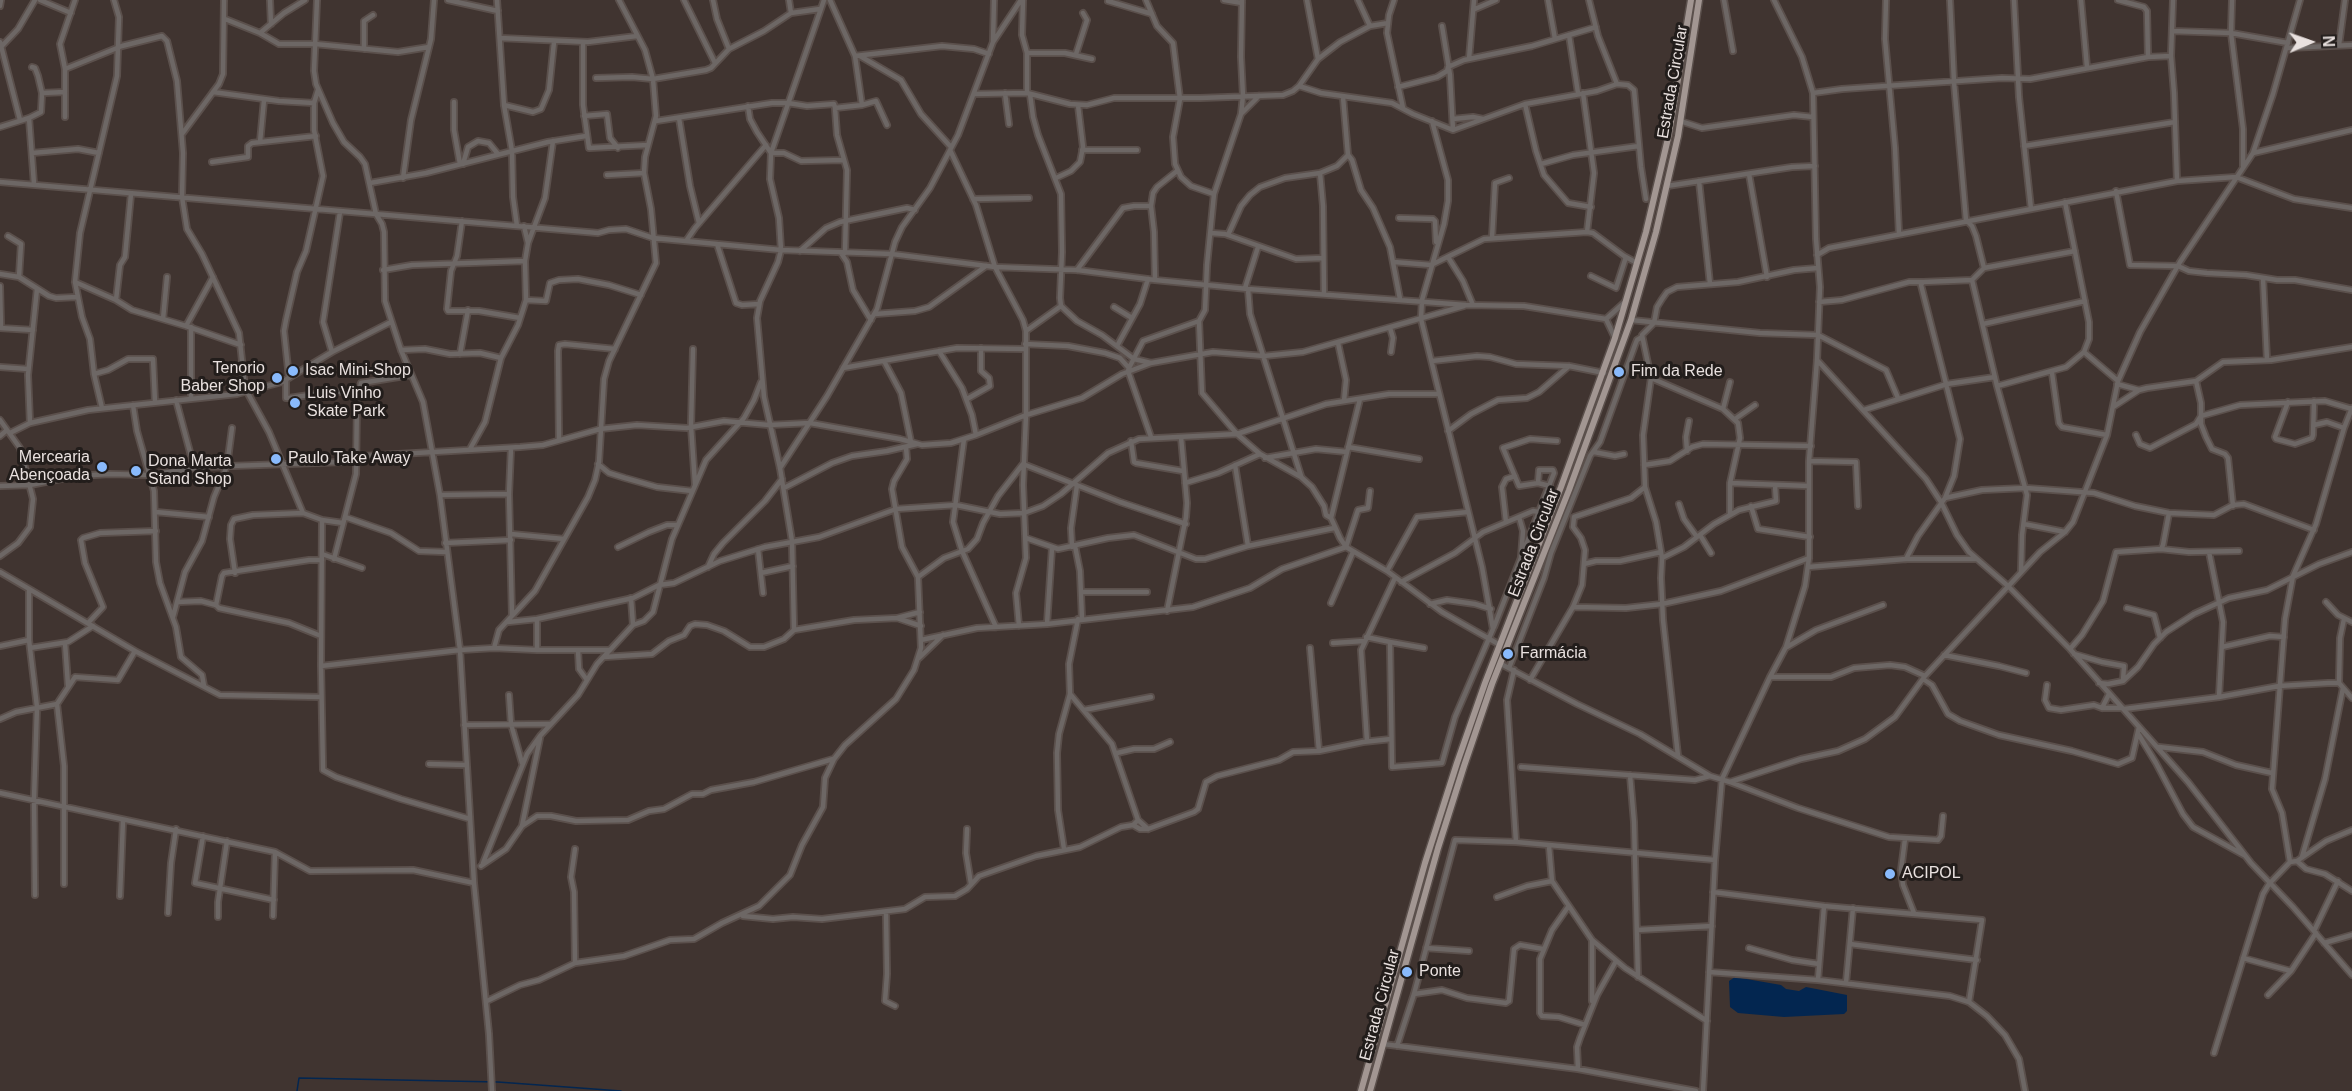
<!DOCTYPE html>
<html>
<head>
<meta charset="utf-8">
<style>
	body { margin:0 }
	#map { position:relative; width:2352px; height:1091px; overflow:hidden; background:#403430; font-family:Helvetica,sans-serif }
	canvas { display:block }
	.north { position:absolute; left:2280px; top:12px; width:60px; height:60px; -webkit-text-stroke:4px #221d1b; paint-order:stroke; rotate:88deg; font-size:16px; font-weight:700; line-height:24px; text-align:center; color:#e9e1df }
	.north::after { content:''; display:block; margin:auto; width:21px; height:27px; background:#e9e1df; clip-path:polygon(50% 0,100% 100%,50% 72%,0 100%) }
</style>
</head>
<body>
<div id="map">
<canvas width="2352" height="1091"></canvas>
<div class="north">N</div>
</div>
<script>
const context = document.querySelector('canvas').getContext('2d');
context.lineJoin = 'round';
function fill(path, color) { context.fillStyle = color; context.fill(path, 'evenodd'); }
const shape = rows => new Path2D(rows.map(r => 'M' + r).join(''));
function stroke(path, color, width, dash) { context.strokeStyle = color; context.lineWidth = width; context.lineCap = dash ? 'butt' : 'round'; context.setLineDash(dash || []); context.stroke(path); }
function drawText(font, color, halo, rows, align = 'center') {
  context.font = font + ' Helvetica,sans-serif'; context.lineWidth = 6; context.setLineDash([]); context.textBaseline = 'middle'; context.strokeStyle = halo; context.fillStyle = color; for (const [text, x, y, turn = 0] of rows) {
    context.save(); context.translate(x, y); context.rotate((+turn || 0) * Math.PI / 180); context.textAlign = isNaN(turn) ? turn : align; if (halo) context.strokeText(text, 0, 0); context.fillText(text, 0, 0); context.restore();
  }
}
const water = shape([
	[1735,977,1781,985,1786,989,1799,991,1806,987,1847,995,1847,1011,1844,1014,1784,1017,1738,1013,1730,1007,1729,981]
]);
const stream = shape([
	[297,1091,299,1078,498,1082,621,1091]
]);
const minor = shape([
	[40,0,71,13],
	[270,0,271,24],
	[317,0,314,71,316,84,333,123,344,142,360,157,365,164,376,214,382,224,384,232,385,301,401,350,423,402,440,495,460,650,474,883,489,1034,492,1091],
	[448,0,498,11],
	[497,0,504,105,512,151,513,197,517,226],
	[684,0,715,63],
	[713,0,717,19,729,49],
	[789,0,791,13],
	[830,0,855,56],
	[1023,0,1022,35,1027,53,1027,93],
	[1146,0,1157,26,1173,43,1180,99,1173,137,1175,164,1181,177,1191,186,1214,194],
	[1224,0,1242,3],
	[1242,0,1241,57,1243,96,1241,114,1214,194,1207,265,1205,310,1199,321,1202,393,1237,434,1260,454,1301,477,1312,487,1324,506,1326,515,1331,518],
	[1307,0,1318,59],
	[1358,0,1370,26],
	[1394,0,1389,15,1387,33,1403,108],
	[1548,0,1555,39],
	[1589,0,1598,36,1617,84],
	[1724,0,1733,51],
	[1886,0,1885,39,1895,148,1899,234],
	[1950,0,1954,82,1966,220,1972,226,1976,236,1984,268],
	[2014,0,2019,97,2031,209],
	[2081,0,2087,67],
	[2118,0,2144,7,2147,11,2148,57],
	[2173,0,2171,56,2174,93,2177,181],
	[2232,0,2231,33,2243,129,2243,166],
	[1108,1,1152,14],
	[0,6,1,0],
	[1475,9,1496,0],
	[225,19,260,33,279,44,315,44,398,52,429,47],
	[1442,26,1450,75,1453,130],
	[2172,31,2231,33,2288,43],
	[260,33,284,13,305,0],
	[1569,35,1578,93],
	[500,38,588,42,637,36],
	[0,42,20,120],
	[583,42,583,105,589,148,648,145],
	[993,42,994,0],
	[2339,45,2345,0],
	[0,48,18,29,35,0],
	[2287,48,2352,45],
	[364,49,364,21,373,15],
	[1027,53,1065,53,1092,59],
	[1076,54,1087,20,1083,13],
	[860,56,901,80,921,114,951,147],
	[1469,59,1474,0],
	[65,69,122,46,162,36,167,41,177,81,183,153,182,197,187,229,202,254,239,333,245,388,269,432,303,513],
	[596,78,632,77,653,79,706,70,711,68,729,49,764,31,791,13,820,9],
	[1299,86,1321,93,1392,103,1413,114,1453,130,1525,104,1597,91,1617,84,1628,85,1634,90,1641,167,1646,199],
	[1398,87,1437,77,1447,71,1448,67,1464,60,1532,46,1596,27],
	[213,92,279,101,314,103,318,90],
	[42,93,65,92],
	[1005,93,1009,124],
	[1583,93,1594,173,1587,232],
	[1813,93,1842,89,2002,78,2030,79,2148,57,2171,56],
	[974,94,1027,93,1070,104,1087,105,1114,98,1200,98,1283,95,1293,91,1299,86,1318,59,1340,42,1370,26,1388,23],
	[1030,94,1033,117,1038,135,1061,194,1062,252,1060,298,1061,306,1077,321,1102,335,1134,359,1151,363],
	[1343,97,1348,155,1352,160,1361,190,1373,208,1390,247,1400,299],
	[454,102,454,130,460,164],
	[1525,104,1536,151,1544,175,1568,203,1591,207],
	[504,105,533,112,541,109,549,90,554,42],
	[862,105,876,101,887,125],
	[748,106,750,119,757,132,771,153,784,153,801,161,844,160],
	[1242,113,1259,96],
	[584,116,607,114,610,138,618,148],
	[65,117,65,69,60,44,75,0],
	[29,118,34,184],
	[679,118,690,186,699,223],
	[1453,119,1473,117,1483,119],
	[656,121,772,103,788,103,807,106,834,104,835,108],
	[1680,121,1702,128,1794,115,1813,117],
	[0,127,29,118,41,112,42,93,38,76,35,68,32,67],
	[182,134,219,84,223,74,224,0],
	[260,142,264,100],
	[2024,146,2175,122],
	[950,150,976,205,995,267,1023,320,1026,331,1026,415,1023,485,1026,558,1016,593,1019,626],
	[1082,150,1137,150],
	[32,153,78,149,99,153],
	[2253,153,2352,130],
	[212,162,248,157,248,146,252,143,316,136],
	[463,164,468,147,478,141,489,143,498,154],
	[1541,164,1573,155,1639,146],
	[1320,173,1323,206,1324,294],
	[1749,174,1767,277],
	[607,175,644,173],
	[403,178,411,120,431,39,434,0],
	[1056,178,1071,171,1080,162,1083,147,1078,105],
	[1699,181,1710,284],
	[0,182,598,233,609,230,626,229,653,238,781,250,892,254,995,267,1077,270,1155,280,1248,289,1466,305,1524,306,1606,319],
	[370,183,426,173,548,142,586,136],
	[1667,186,1792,167,1815,166],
	[2116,191,2130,265,2178,266,2189,271,2207,273,2246,275,2277,280,2295,280,2352,290],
	[973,199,1029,198],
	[1399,218,1433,219,1435,221,1436,242],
	[462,221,457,256,451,271,447,309,448,311,479,311,520,318],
	[524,226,528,243],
	[1211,233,1225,234,1296,259,1323,258],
	[1228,235,1241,206,1250,195,1260,187,1285,178,1320,173,1337,166,1348,155],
	[8,236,21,244,19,277],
	[1492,238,1495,183,1509,178],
	[686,241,695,228,766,145],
	[717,244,736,303,742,305,759,304],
	[800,251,826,228,840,222,907,208,915,210],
	[841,253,847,262,853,290,871,320],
	[845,253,847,170,837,135,835,108,862,105,855,56,942,46,974,49,989,54],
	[1817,255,1829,248,2177,181,2236,177,2294,199,2352,208],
	[1448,257,1463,281,1473,305],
	[1394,262,1431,265,1484,239,1587,232,1593,233,1624,256,1637,263],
	[383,270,412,265,525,261],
	[1077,270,1123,208,1134,206,1151,206],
	[0,274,19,277,49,296,56,298,77,297],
	[1591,276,1616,288,1626,257],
	[2263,278,2267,360],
	[1155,280,1154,232,1151,206,1153,193,1157,187,1177,171],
	[75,282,116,300,132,310,186,326,241,345],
	[0,286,1,327],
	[1245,288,1258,247],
	[1248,289,1250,314,1301,476],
	[116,300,120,265,125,257,131,194],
	[526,300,546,301,550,283,559,280,578,279,609,285,641,295],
	[1819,302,1842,300,1909,282,1923,282],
	[1114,307,1132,318],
	[875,314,915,311,929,307,986,266],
	[163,319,167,277],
	[1606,319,1626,301],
	[1606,319,1615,338],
	[1631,320,1760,333,1818,335,1886,370,1898,398],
	[1983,324,2085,301],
	[186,326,213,277],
	[191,327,191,399],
	[0,328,33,330],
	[1390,328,1393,338,1391,352],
	[1026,331,1061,306],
	[1338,343,1346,380,1344,401],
	[1025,344,1068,346,1105,353,1120,358,1129,368],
	[1117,346,1140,304,1148,279],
	[693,349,691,426,695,484],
	[401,350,425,349,450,354,480,353,501,358],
	[939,351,962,388,972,415,976,435],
	[332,352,323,322,340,212],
	[2084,352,2118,381],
	[460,354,468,310],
	[1817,360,1926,479,1941,502,1957,535,1969,552,2008,586,2070,649,2188,782,2251,863,2293,907,2352,975],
	[884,361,901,393,911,442],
	[1432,361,1477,356,1490,357,1516,364,1569,366,1604,373],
	[0,367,28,369],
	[843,368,957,348,1025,349],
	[2052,373,2059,423,2062,427,2107,435],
	[94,374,108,370,128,359,153,359,155,402],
	[289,378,284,331,286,320,297,272,306,251,323,176,314,130,314,103],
	[1651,378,1723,409,1738,423,1740,438,1730,483,1730,514],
	[286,380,286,398,289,398,323,393,347,391,358,393],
	[2196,381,2201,403,2201,424,2206,437,2212,449,2225,454,2228,458,2233,506],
	[2117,384,2139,390],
	[1997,386,2066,367,2084,352,2089,339,2089,322,2065,202],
	[967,399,990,386,989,378,981,371,981,348],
	[1360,399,1331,518,1340,538,1346,547,1387,571,1442,612,1500,645],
	[176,400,194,467],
	[2288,402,2275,437,2276,439,2295,444,2312,438,2313,435,2314,401],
	[133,405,137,431,154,491,156,562,160,583,176,627,181,657,202,675,204,686],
	[2113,407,2139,390,2147,388,2196,381,2223,362,2271,360,2352,347],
	[102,408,94,374,90,339,82,317,75,282,80,233,117,76,119,17,114,0],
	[1723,409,1730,382],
	[1864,410,1947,384,1995,377],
	[1735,419,1755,405],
	[0,420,20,448,33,499,30,527,18,543,0,556],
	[30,423,28,375,37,289],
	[2314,425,2327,422,2344,428],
	[1448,431,1471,414,1498,400,1527,398,1539,392,1569,366],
	[10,433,30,423,88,410,237,394,282,382,332,352,391,322],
	[2136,435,2140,444,2150,448,2196,424,2201,416,2240,405,2325,401,2352,409],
	[0,436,7,430],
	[1151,437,1128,371,1129,368,1143,341,1199,321],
	[964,439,953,522,962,551,996,627],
	[559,440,558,351,559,345,565,344,615,349],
	[1131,441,1134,462,1136,463,1183,471],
	[1348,447,1419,459],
	[511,448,509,494,512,616],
	[470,449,485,422,501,358,518,325,526,300,525,261,528,243,545,198,553,141],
	[1687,451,1686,437,1689,421],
	[1594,452,1615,456,1624,454],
	[1265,458,1316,449,1347,452],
	[1809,461,1856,462,1858,506],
	[598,464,609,473,625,478,657,487,692,491],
	[1235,465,1248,546],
	[1644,465,1670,461,1692,447,1703,444,1811,446],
	[780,468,827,396,877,309,895,242,902,227,930,188,958,135,993,42,1021,0],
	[1185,483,1218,473,1260,454],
	[1730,483,1809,486],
	[0,486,30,485,76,476,110,474,149,475,203,467,342,462,364,456,520,447,543,445,600,429,637,425,687,428,724,421,769,425,810,423,900,439,922,445,951,443,976,435,1026,415,1082,398,1122,374,1151,363,1213,352,1264,356,1303,352,1464,306],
	[1550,486,1538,483,1519,486,1503,448,1530,439,1557,441],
	[784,488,832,463,852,456,887,451,917,444],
	[440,495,509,494],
	[1945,498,1982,490,2026,488,2094,493,2135,506,2169,513,2214,515,2233,505,2244,504,2314,530],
	[1679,504,1684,519,1697,537],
	[1751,506,1758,529,1810,537],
	[156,512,209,517],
	[345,517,391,533,419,551,446,552],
	[1519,517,1523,531,1521,557,1533,559],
	[322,520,321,666,323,770,336,777,401,799,470,819],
	[1506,522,1502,487,1506,479,1515,476],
	[2024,524,2065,532],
	[511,534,564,539],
	[1700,535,1711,553],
	[1026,538,1058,549,1108,538,1134,535,1196,559,1205,559,1248,546,1334,528],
	[445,543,511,540],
	[1075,546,1080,571,1082,619],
	[618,547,649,532,667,525,677,525],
	[1072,547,1071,528,1077,485],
	[1346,547,1358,510,1368,508,1370,491],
	[758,549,763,593],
	[2161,549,2163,545,2169,513],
	[2209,552,2223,622,2219,697],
	[322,554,362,568],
	[1662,558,1684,547,1714,524,1739,510,1776,501,1775,485],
	[334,559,356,474,357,400,361,383,411,375],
	[1906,559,1918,536,1945,498,1954,476,1960,439,1921,285,1923,282,1972,280],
	[1584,564,1596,561,1620,561,1661,552],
	[708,567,714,554,723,543,765,501,782,479],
	[1808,567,1906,559,1976,559],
	[1387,571,1417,517,1468,512],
	[0,572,135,651,220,695,321,697],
	[2021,572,2022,535,2027,495,1997,386,1972,280,1984,268,2075,251],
	[235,573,230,539,231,525,234,519,253,515,303,513,322,520,343,523],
	[761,573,793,566],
	[918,577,944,558,968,549,977,539,983,523,998,496,1023,464,1120,502,1186,524],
	[1401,582,1455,553,1483,532,1533,511,1550,514],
	[29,591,29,640,37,707,34,799,35,895],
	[1081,592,1147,592],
	[177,602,201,601,216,605,219,608,289,623,321,636],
	[2326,602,2338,615,2352,622],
	[1331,603,1353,552],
	[1430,604,1447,600,1475,604,1491,609],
	[216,605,222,576,224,573,309,560,322,560],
	[1573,607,1626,608,1662,604,1721,591,1809,558],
	[2127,608,2154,615,2160,638],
	[1167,611,1186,517,1187,503,1181,437],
	[173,617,185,572,202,541,214,497,227,466,232,428],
	[897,618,921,626],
	[537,619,537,650,610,650],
	[508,622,537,619,633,598,659,585,674,583,720,561,765,547,819,537,896,509,956,505,1000,514,1024,513,1043,506,1061,494,1108,453,1139,439,1237,434,1326,404,1389,394,1439,394],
	[88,623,103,607,85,563,81,540,83,538,100,533,156,531],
	[1047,624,1052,548],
	[633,625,644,621,653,612,672,539,706,460,744,418,754,400,761,382],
	[1494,627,1554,473,1553,470,1539,470,1538,483],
	[794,630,792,541,780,468,764,397,757,318,760,301,778,262,781,250,779,218,770,179,771,153,824,0],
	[1366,637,1390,642,1392,767,1442,763,1455,717,1493,629,1482,567,1421,319,1422,300,1444,224,1448,201,1448,180,1432,121],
	[921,640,977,628,1047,624,1193,607,1250,588,1282,569,1346,547],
	[1390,642,1424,648],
	[65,643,68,685],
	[1333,643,1364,641],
	[0,646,29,640],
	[1787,647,1816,630,1883,605],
	[2222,647,2270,636,2284,637],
	[30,648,68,642,93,626],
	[494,648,499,630,535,591,588,497,595,480,599,462,604,379,609,361,656,263,651,209,644,173,645,157,656,116,653,79,645,50,619,0],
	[1310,648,1319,751],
	[2070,649,2082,635,2103,601,2116,552,2161,549,2189,552,2239,551],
	[578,650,579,669,587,680],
	[2074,654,2102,662,2124,666,2123,681],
	[1944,655,1999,666,2026,673],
	[604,657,652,654,669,641,684,635,690,626,695,624,707,625,724,631,750,647,764,647,784,639,794,630,854,620,897,618,920,612],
	[919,658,943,635],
	[1501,664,1577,704,1640,734,1710,776,1730,782,1801,759,1838,751,1865,739,1895,717,1925,676,2040,552,2065,532,2073,522,2107,435,2118,381,2140,332,2180,262,2253,153,2273,94,2300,0],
	[321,666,460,650,494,648,537,650],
	[1509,668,1544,578,1551,553,1590,456,1600,442,1635,345,1637,340,1642,337],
	[1514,670,1507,700,1516,842],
	[1770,677,1831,677,1854,668,1890,665,1905,667,1925,676],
	[1923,679,1932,685,1948,714,1960,721,1999,735,2072,751,2118,764,2132,758,2139,727],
	[1530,680,1573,607,1582,585,1585,550,1581,538,1573,527,1574,517,1631,498,1645,487],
	[2099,683,2108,684,2123,681,2138,667,2154,644,2166,632,2194,614,2229,598,2267,590,2319,564,2352,552],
	[2339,683,2340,638,2344,619],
	[2047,685,2045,700,2049,708,2061,710,2094,705,2102,708,2121,708],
	[1070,694,1112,744,1138,820,1148,829],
	[509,695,511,724,522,763],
	[57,704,64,766,64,884],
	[2102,708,2109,694],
	[2124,709,2219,697,2279,686,2328,683,2339,683,2352,698],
	[1084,710,1151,697],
	[0,719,16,712,57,704,75,677,118,680,135,651],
	[464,725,550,724],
	[2139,735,2156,763,2183,814,2193,827,2244,855],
	[1367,741,1361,650,1395,578],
	[2159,747,2203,752,2236,765,2272,773],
	[1117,753,1134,749,1154,749,1170,742],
	[1678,756,1663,620,1661,578,1662,558,1656,522,1645,487,1643,435,1651,378,1642,335,1654,323,1657,307,1662,299,1667,292,1677,287,1738,282,1794,270,1818,268],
	[429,764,466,765],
	[1521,767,1695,780,1710,776],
	[1630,775,1634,822,1638,977],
	[1730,782,1798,808,1889,837,1938,840,1941,836,1943,816],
	[0,793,275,852,310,871,413,870,474,883],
	[1133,825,1140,829,1148,829,1194,812,1198,809,1206,782,1217,776,1279,760,1293,752,1319,751,1363,742,1391,739],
	[522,826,540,738],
	[967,829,966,853,971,884],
	[203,836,195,883,274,900],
	[1905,839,1901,870,1903,885,1914,913],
	[1549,846,1552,881,1592,940,1625,968,1707,1021],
	[1064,849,1058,810,1057,753,1059,734,1070,694,1069,664,1078,619],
	[2302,857,2325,779,2343,688],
	[2297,861,2306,869,2325,874,2352,891],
	[2290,862,2297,861,2326,841,2352,830],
	[483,863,527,754,540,736,578,695,597,664,633,625,631,598],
	[481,866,506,849,522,826,537,816,551,816,576,821,628,820,649,811,664,809,692,794,703,794,711,790,754,782,833,759],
	[1713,892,1824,906,1818,980,1950,996,1969,1002,1987,1016,2005,1035,2019,1059,2025,1091],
	[120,896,123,820],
	[1497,897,1527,886,1552,881],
	[1824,906,1982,920,1969,1002],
	[1568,907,1552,930,1540,959,1540,1013,1542,1016,1559,1017,1585,1025],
	[886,912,887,974,885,1001,895,1006],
	[168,913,171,863,176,829],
	[273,916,275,852],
	[743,916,773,919,793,917,822,919,905,909,925,897,955,896,967,889,979,876,1036,856,1080,847,1121,827,1133,825,1138,820],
	[218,917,218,902,227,841],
	[1637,930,1712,926],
	[2314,931,2338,881],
	[1592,941,1592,1001],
	[2324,943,2352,935],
	[1850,944,1977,960],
	[1426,948,1469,951],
	[1749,948,1792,960,1819,964],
	[2243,958,2291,971],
	[575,963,574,892,571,877,575,849],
	[1709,972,1818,980],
	[1846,983,1853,908],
	[1414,994,1442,990,1467,998,1506,1003,1509,1001,1514,949,1520,945,1543,949],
	[2268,995,2291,971,2316,933],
	[487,1001,520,985,539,980,575,963,624,956,670,940,694,939,722,923,759,906,790,875,802,845,823,807,825,778,834,759,845,745,896,699,914,670,921,648,918,577,902,547,892,489,894,481,907,459,906,447],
	[1383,1044,1578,1069,1696,1091],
	[1397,1046,1414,994,1455,840,1516,842,1715,860],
	[2214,1053,2263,894,2269,884,2290,862,2282,813,2272,789,2285,619,2293,576,2316,524,2344,428,2352,408],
	[1578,1069,1577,1047,1580,1038,1597,995,1616,961],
	[1703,1091,1715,860,1722,779,1770,677,1786,647,1805,586,1809,558,1809,461,1817,360,1820,287,1816,239,1813,93,1802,57,1774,0]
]);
const major = shape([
	[1361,1091,1425,863,1457,763,1485,683,1561,487,1615,338,1646,232,1669,134,1691,0],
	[1370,1091,1438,848,1464,766,1492,684,1569,490,1631,320,1656,232,1678,136,1699,0]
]);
const markers = [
	[293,371,6,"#89bafc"],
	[1619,372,6,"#89bafc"],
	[277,378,6,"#89bafc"],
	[295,403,6,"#89bafc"],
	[276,459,6,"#89bafc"],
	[102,467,6,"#89bafc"],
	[136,471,6,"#89bafc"],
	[1508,654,6,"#89bafc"],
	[1890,874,6,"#89bafc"],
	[1407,972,6,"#89bafc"]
];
const streetNames = [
	["Estrada Circular",1673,82,-80],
	["Estrada Circular",1534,543,-69],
	["Estrada Circular",1380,1005,-75]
];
const poiNames = [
	["Tenorio",265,369,"right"],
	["Baber Shop",265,387,"right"],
	["Isac Mini-Shop",305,371],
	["Fim da Rede",1631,372],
	["Luis Vinho",307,394],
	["Skate Park",307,412],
	["Mercearia",90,458,"right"],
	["Abençoada",90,476,"right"],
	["Paulo Take Away",288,459],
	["Dona Marta",148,462],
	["Stand Shop",148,480],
	["Farmácia",1520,654],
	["ACIPOL",1902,874],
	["Ponte",1419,972]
];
fill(water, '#032650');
stroke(stream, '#032650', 1.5);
stroke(minor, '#5b504c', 8);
stroke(major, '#5b504c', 9);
stroke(minor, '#6d6765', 4.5);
stroke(major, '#a29692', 6);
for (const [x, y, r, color] of markers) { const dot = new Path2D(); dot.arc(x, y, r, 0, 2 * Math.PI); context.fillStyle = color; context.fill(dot); stroke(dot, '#221d1b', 2); }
drawText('16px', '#e9e1df', '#221d1b', streetNames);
drawText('16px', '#e9e1df', '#221d1b', poiNames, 'left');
</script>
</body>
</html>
